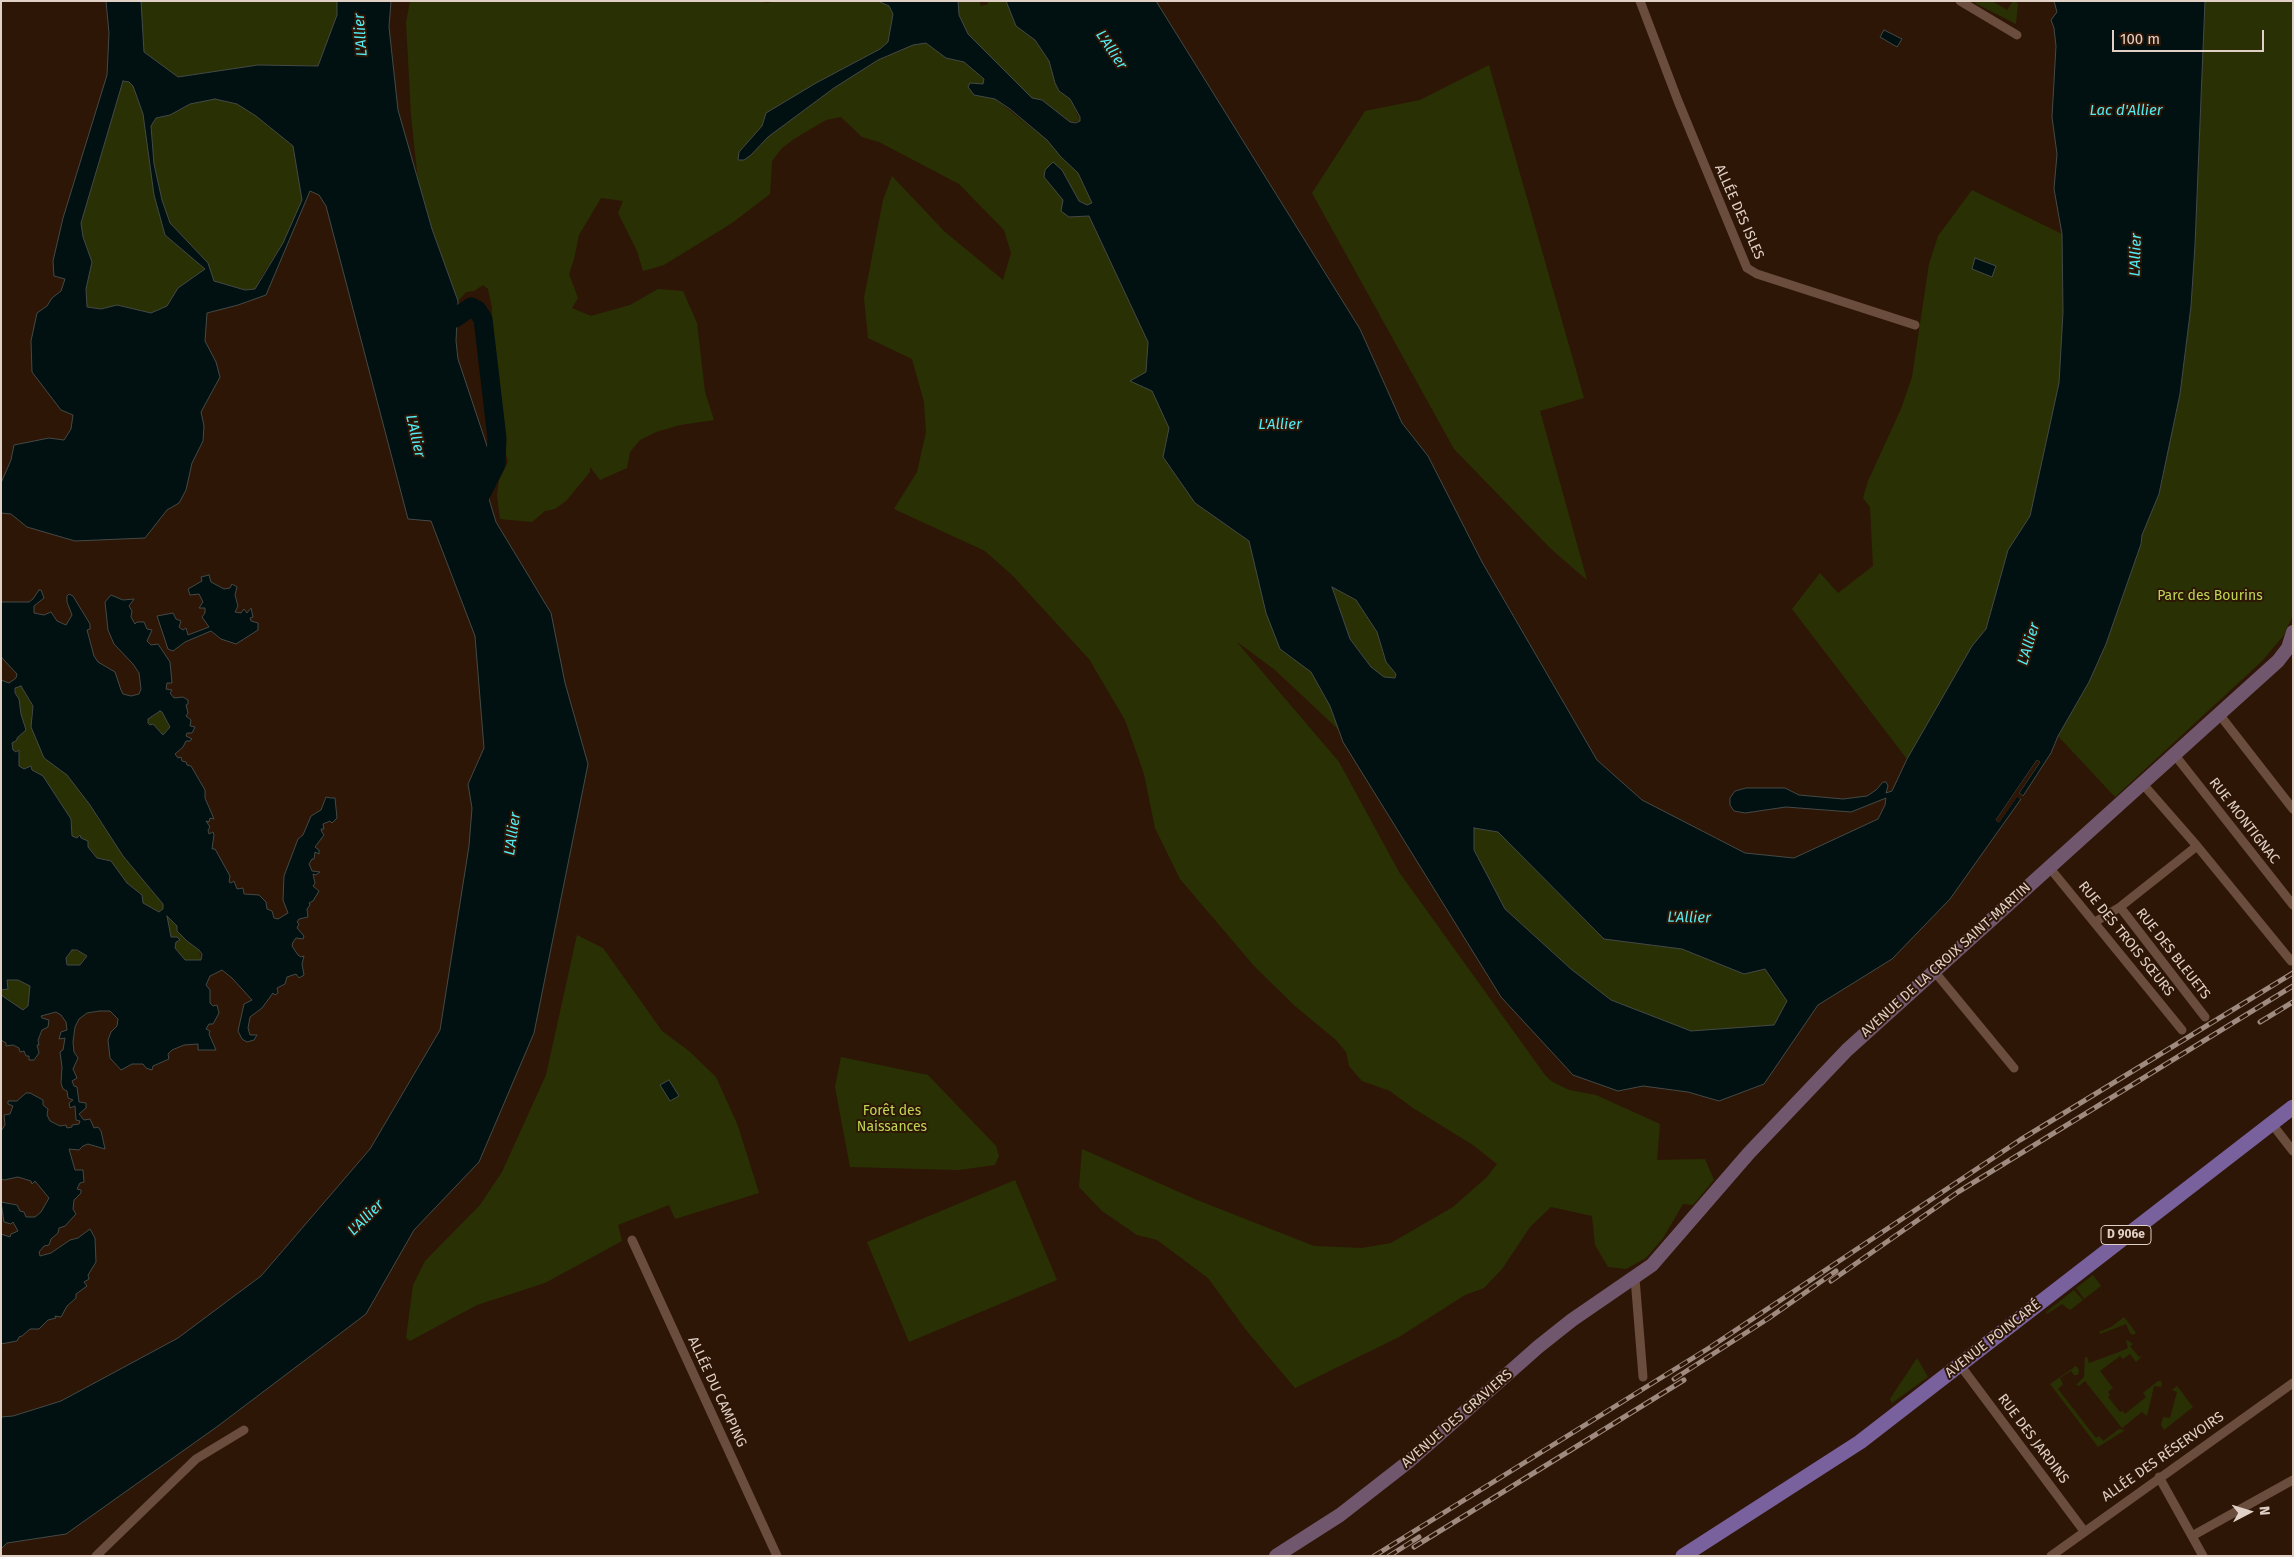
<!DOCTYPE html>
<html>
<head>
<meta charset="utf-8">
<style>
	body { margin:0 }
	#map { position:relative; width:2294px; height:1557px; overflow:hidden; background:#2e1606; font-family:"Fira Sans",sans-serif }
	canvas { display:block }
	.frame { position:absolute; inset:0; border:2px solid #e1d0c6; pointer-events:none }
	.north { position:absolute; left:2224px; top:1487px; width:50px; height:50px; -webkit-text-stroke:4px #2e1606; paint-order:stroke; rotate:85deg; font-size:14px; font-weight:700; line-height:20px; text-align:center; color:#e1d0c6 }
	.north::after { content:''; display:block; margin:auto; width:18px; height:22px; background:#e1d0c6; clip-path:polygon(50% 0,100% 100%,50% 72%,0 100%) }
	.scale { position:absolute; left:2112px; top:30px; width:152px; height:22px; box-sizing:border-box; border:2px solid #e1d0c6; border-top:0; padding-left:6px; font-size:15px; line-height:18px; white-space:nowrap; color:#e1d0c6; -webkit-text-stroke:4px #2e1606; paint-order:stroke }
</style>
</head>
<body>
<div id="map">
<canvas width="2294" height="1557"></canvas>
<div class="frame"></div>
<div class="north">N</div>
<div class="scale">100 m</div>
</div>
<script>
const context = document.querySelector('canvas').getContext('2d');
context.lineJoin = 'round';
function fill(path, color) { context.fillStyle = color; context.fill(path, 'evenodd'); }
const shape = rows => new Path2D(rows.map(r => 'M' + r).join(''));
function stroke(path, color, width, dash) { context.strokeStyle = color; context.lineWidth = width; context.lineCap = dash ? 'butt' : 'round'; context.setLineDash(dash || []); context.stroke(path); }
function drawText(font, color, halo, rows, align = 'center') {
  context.font = font + ' "Fira Sans",sans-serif'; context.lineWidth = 4; context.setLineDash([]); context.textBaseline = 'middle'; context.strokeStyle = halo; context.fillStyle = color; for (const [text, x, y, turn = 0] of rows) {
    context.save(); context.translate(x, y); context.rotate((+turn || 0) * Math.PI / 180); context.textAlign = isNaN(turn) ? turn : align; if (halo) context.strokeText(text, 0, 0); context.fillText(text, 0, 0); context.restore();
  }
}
const green = shape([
	[141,1,337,1,337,15,318,66,258,65,178,77,144,52],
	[410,1,758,1,767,3,778,1,878,1,889,6,893,14,888,42,880,49,816,83,766,113,762,126,739,152,751,155,768,137,834,88,878,60,913,45,926,43,946,58,964,62,984,79,984,84,980,84,974,95,995,99,1047,140,1061,157,1078,173,1092,203,1087,205,1079,202,1062,170,1044,177,1079,217,1089,216,1148,342,1146,372,1169,428,1163,457,1195,503,1249,541,1280,648,1311,672,1330,706,1339,730,1275,670,1236,641,1339,762,1399,872,1545,1075,1551,1081,1569,1090,1596,1095,1660,1124,1657,1160,1705,1159,1714,1180,1693,1205,1683,1204,1663,1238,1646,1258,1626,1269,1608,1267,1595,1245,1592,1216,1551,1207,1530,1227,1502,1269,1484,1288,1465,1295,1399,1337,1295,1388,1246,1330,1208,1278,1157,1240,1137,1235,1102,1211,1079,1187,1082,1149,1197,1200,1314,1246,1362,1248,1391,1243,1453,1207,1487,1177,1497,1164,1473,1145,1413,1108,1390,1091,1362,1081,1349,1066,1346,1052,1336,1040,1295,1006,1255,967,1180,879,1155,828,1144,774,1125,720,1089,659,1013,576,985,551,894,509,917,472,926,432,924,402,912,359,868,338,864,298,883,200,892,176,944,231,1003,280,1011,253,1004,230,959,184,879,142,862,137,841,117,826,120,794,139,782,148,772,161,770,194,732,223,664,265,643,271,637,251,618,213,623,201,601,198,579,235,574,259,569,274,578,298,572,308,591,316,630,305,658,289,683,291,697,323,705,392,714,420,680,425,656,432,640,440,630,452,627,468,600,480,590,467,590,472,566,501,555,509,545,511,532,522,500,519,497,496,499,480,508,462,496,413,491,362,492,308,488,289,483,285,474,291,466,292,458,301,432,229,418,181,411,115,406,22],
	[958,1,979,1,981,6,988,4,988,1,1006,1,1016,26,1035,40,1049,61,1055,83,1059,91,1070,98,1080,121,1070,122,1042,100,1032,98,968,34,959,15],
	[1976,1,1992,1,2007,10,2013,1,2018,3,2016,24,1975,3],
	[2205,1,2293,1,2293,615,2284,635,2262,661,2115,797,2058,736,2089,682,2106,644,2141,544,2142,535,2159,494,2180,394,2191,306,2195,245],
	[1489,65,1584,398,1540,411,1587,580,1551,549,1454,449,1312,193,1365,111,1420,100],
	[123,81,129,82,133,86,143,114,154,195,165,235,205,269,178,288,167,306,151,313,118,305,101,309,87,307,86,289,92,262,83,237,81,223],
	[215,99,237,104,256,116,293,146,302,200,283,243,261,277,256,289,245,290,214,281,208,263,170,223,162,200,154,164,151,126,156,118,170,115,190,104],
	[1972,190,2062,234,2063,312,2059,383,2030,516,2008,550,1986,629,1972,646,1907,759,1792,609,1820,573,1838,593,1873,566,1870,507,1863,498,1868,481,1901,409,1912,377,1929,264,1938,236],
	[1332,586,1356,600,1377,632,1383,654,1396,674,1395,678,1383,677,1371,667,1350,639],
	[21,686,33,707,31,716,44,758,67,775,90,805,123,856,163,904,163,909,159,912,143,903,142,895,127,883,111,861,97,858,88,847,88,841,72,836,71,819,43,776,27,767,24,769,19,766,19,750,16,753,13,750,11,742,16,740,25,727,21,714,19,699,15,693,15,688],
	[160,711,162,711,170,728,163,735,153,724,150,725,148,723,148,719],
	[1474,827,1498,832,1604,939,1682,949,1744,974,1765,969,1787,1001,1774,1025,1691,1031,1611,1000,1571,969,1505,909,1474,850],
	[166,915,177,926,187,941,199,950,201,960,185,960,175,948,176,942,180,941,171,937],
	[577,935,603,948,662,1031,689,1051,716,1077,738,1126,759,1193,675,1219,669,1205,618,1225,622,1241,545,1283,477,1305,410,1341,406,1338,413,1285,425,1261,480,1205,502,1172,546,1075],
	[72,950,83,953,87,958,83,960,80,965,68,966,66,958],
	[7,980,18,980,30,986,28,1006,23,1011,1,995,1,990],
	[841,1057,928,1075,996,1146,999,1156,995,1165,959,1170,850,1167,835,1087],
	[1015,1180,1057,1280,909,1342,867,1242],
	[2093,1275,2101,1286,2084,1299,2076,1288],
	[2074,1290,2083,1300,2070,1310,2062,1304,2047,1314,2046,1312],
	[2124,1317,2136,1333,2133,1335,2130,1333,2126,1324,2100,1334,2099,1332,2111,1327],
	[2127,1340,2133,1344,2130,1346,2139,1357,2142,1356,2136,1362,2130,1354,2123,1359,2120,1356,2100,1371,2113,1388,2108,1392,2110,1395,2108,1397,2120,1412,2123,1411,2125,1414,2146,1397,2143,1393,2158,1381,2161,1381,2162,1384,2161,1387,2154,1386,2147,1416,2142,1412,2122,1428,2085,1381,2079,1386,2076,1385,2084,1377,2085,1357,2087,1357,2089,1363,2119,1352,2128,1348,2126,1341],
	[1917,1358,1928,1377,1892,1403,1890,1399],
	[2076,1366,2079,1370,2078,1375,2074,1375,2071,1371,2060,1378,2063,1384,2058,1389,2096,1438,2099,1436,2103,1441,2119,1429,2125,1430,2098,1447,2050,1384],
	[2177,1386,2193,1407,2164,1430,2161,1425,2163,1417,2170,1418,2177,1392,2172,1390]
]);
const water = shape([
	[106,1,141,1,144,52,178,77,258,65,318,66,337,15,337,1,391,1,389,27,398,110,432,229,458,301,456,341,458,359,488,449,489,499,496,522,551,613,565,683,588,764,534,1033,479,1162,414,1230,366,1314,218,1426,66,1534,7,1543,1,1549,1,1417,13,1416,61,1401,178,1338,261,1276,370,1149,440,1030,469,846,472,808,468,784,484,748,475,636,431,521,408,519,326,206,319,195,310,191,266,295,238,305,207,313,205,341,216,362,220,377,201,412,204,426,203,441,192,463,186,490,179,503,167,510,145,538,75,541,27,527,11,514,1,513,1,483,11,460,14,445,49,438,64,440,71,429,73,415,61,410,32,372,31,341,37,313,47,306,52,298,61,291,65,279,54,276,53,261,63,218,107,75,109,33,106,1],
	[123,81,129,82,133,86,143,114,154,195,165,235,205,269,178,288,167,306,151,313,117,305,101,309,87,307,86,289,92,262,83,237,81,223,123,81],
	[215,99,237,104,256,116,293,146,302,200,283,243,255,289,245,290,214,281,208,263,170,223,162,200,154,164,151,126,156,118,170,115,190,104,215,99],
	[878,1,958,1,959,15,968,34,1032,98,1042,100,1070,122,1076,123,1080,121,1080,117,1070,99,1059,91,1055,83,1049,61,1035,40,1016,26,1006,1,1156,1,1360,329,1402,423,1428,456,1482,562,1597,760,1642,800,1745,853,1794,858,1878,819,1885,805,1886,798,1851,812,1786,807,1745,813,1734,811,1730,805,1730,798,1735,791,1746,788,1785,788,1799,795,1843,799,1867,796,1876,790,1883,782,1886,782,1888,786,1886,793,1892,791,1907,759,1972,646,1986,629,2008,550,2030,516,2059,383,2063,312,2062,234,2054,189,2057,154,2052,117,2056,46,2054,28,2051,20,2057,12,2054,1,2205,1,2195,245,2191,306,2180,394,2159,494,2142,535,2141,544,2106,644,2089,682,2058,736,2051,753,2023,796,2019,793,2040,762,2037,760,1996,820,1999,822,2017,796,2021,799,1950,899,1892,959,1818,1005,1764,1084,1719,1101,1688,1092,1643,1086,1618,1091,1573,1075,1501,997,1343,742,1330,706,1311,672,1280,649,1266,613,1249,541,1195,503,1163,457,1169,428,1152,391,1130,381,1146,372,1148,342,1089,216,1069,217,1061,211,1063,200,1044,177,1045,170,1053,162,1062,170,1079,201,1087,205,1092,203,1078,173,1061,157,1047,140,1010,109,995,99,974,95,968,87,970,83,983,84,984,79,964,62,946,58,926,43,913,45,878,60,834,88,768,137,751,155,744,160,738,160,739,152,762,126,766,113,816,83,880,49,888,42,893,14,889,6,878,1],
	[1332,587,1356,600,1377,632,1386,662,1396,674,1395,678,1384,677,1371,667,1350,639,1332,587],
	[1474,828,1498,832,1604,939,1682,949,1744,974,1765,969,1787,1001,1774,1025,1691,1031,1611,1000,1571,969,1505,909,1474,850,1474,828],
	[1884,30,1902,39,1897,47,1880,37,1884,30],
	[1975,258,1996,266,1992,277,1972,269,1975,258],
	[209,575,211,582,224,589,230,588,232,584,237,587,235,595,238,606,235,612,241,613,244,609,247,613,251,608,253,617,250,618,251,621,258,623,258,630,236,644,221,639,211,631,185,642,173,651,168,649,157,616,173,613,176,619,181,621,179,627,183,630,186,628,188,635,209,627,202,617,205,613,205,608,199,608,203,602,199,594,190,595,188,589,202,581,201,577,209,575],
	[39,590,41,590,44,598,34,606,34,613,44,615,51,612,57,621,66,625,72,615,67,602,67,596,69,594,73,596,90,624,90,629,87,630,94,656,98,662,115,672,121,690,123,694,131,696,139,694,141,689,139,673,133,664,114,644,108,630,105,602,111,595,123,600,134,599,129,606,132,611,131,617,135,624,137,622,144,622,147,629,152,630,147,641,151,645,158,644,170,662,172,683,167,683,166,689,172,690,170,693,174,698,183,697,188,700,188,704,186,705,188,713,186,716,191,720,190,726,195,727,192,733,187,733,186,736,192,739,190,741,186,741,183,747,175,754,178,758,181,757,182,761,186,762,187,765,191,766,205,790,205,798,214,819,210,818,209,822,206,821,210,827,208,830,209,834,213,832,214,835,212,849,215,849,230,876,229,882,231,883,234,881,237,889,243,888,244,894,259,895,266,902,267,909,272,911,274,918,278,919,288,913,283,900,284,876,298,839,303,835,311,816,321,810,326,797,331,798,335,798,337,818,332,823,330,821,323,824,324,829,321,829,322,832,324,835,315,847,319,850,319,854,315,852,314,859,312,859,309,864,312,871,320,872,316,875,313,874,315,883,313,886,319,891,313,901,309,903,310,905,307,909,308,917,299,919,297,922,299,924,297,928,304,936,303,939,296,938,293,942,292,946,298,955,301,957,304,956,302,964,304,975,299,978,296,974,287,977,285,984,277,988,278,993,275,995,273,993,262,1008,250,1017,248,1028,250,1035,257,1035,254,1040,247,1042,242,1039,238,1031,244,1004,252,1000,232,978,222,970,210,976,206,985,210,990,210,1003,213,1006,217,1005,219,1013,213,1024,209,1024,206,1029,210,1031,209,1034,216,1050,198,1050,198,1044,184,1045,172,1050,168,1054,169,1059,153,1066,152,1070,146,1068,143,1064,132,1064,121,1070,110,1058,108,1040,111,1032,117,1026,118,1019,110,1011,99,1011,87,1013,79,1019,75,1027,73,1042,74,1052,78,1058,73,1069,77,1078,72,1081,74,1086,77,1087,79,1102,86,1103,86,1108,79,1114,84,1120,90,1119,94,1128,98,1127,101,1131,105,1149,88,1144,83,1146,79,1150,69,1149,75,1170,83,1170,84,1182,80,1183,77,1189,81,1190,81,1193,74,1200,73,1209,76,1214,65,1226,59,1228,58,1233,51,1239,49,1245,44,1246,39,1252,40,1256,51,1253,70,1240,78,1238,90,1229,95,1238,96,1262,88,1275,89,1279,84,1282,87,1286,76,1294,76,1298,67,1306,61,1317,55,1316,56,1318,48,1320,39,1329,30,1329,22,1336,19,1337,17,1341,1,1344,1,1234,10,1237,11,1234,18,1231,13,1222,11,1224,4,1222,1,1202,17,1205,20,1211,24,1212,26,1217,35,1217,41,1212,49,1198,35,1181,32,1184,31,1181,18,1177,4,1180,1,1179,1,1131,5,1125,4,1115,10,1114,13,1106,8,1104,8,1101,17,1101,26,1093,30,1093,43,1100,43,1105,48,1109,47,1115,50,1121,60,1126,66,1125,67,1128,72,1127,72,1125,79,1124,80,1121,76,1120,75,1106,70,1108,69,1103,73,1100,68,1098,67,1091,63,1089,61,1083,62,1067,60,1052,63,1050,65,1038,59,1039,61,1032,67,1030,66,1022,61,1015,56,1012,41,1016,42,1018,49,1020,48,1027,42,1030,38,1040,39,1045,37,1045,39,1053,34,1060,29,1060,29,1056,26,1056,24,1051,20,1052,19,1048,13,1045,6,1046,6,1043,1,1040,1,995,23,1010,28,1006,30,986,18,980,7,980,8,989,1,990,1,680,9,683,16,678,17,674,2,658,1,655,1,602,29,602,33,599,39,590],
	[21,686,33,706,31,727,44,758,67,775,90,805,123,856,163,904,163,909,159,912,143,903,142,895,127,883,111,861,97,858,88,847,88,841,81,838,80,835,77,838,72,836,71,819,43,776,32,770,31,766,24,769,19,766,19,750,16,752,13,750,12,743,17,740,17,738,26,730,21,714,19,699,15,693,15,688,21,686],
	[160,711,162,712,170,727,163,735,153,724,150,725,148,723,148,719,160,711],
	[167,916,177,926,177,931,187,941,199,950,202,954,201,960,185,960,175,948,176,942,180,940,177,937,171,937,167,916],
	[72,950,77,950,87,956,80,965,67,965,66,958,72,950],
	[669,1080,679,1096,670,1101,660,1085,669,1080]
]);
const pier = shape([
	[2037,760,2040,762,2019,793,2023,796,2021,799,2017,797,1999,823,1996,820]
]);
const river = shape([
	[438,304,455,318,471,307,477,310,483,319,497,438,496,464,477,502]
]);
const street = shape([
	[1640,1,1678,101,1747,268,1757,274,1915,325],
	[1960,1,2017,35],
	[2219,714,2293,809],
	[2174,754,2293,905],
	[2142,783,2197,846,2291,961],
	[2049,867,2182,1030],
	[2120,907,2205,1017],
	[2095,922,2120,907,2197,846],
	[1934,971,2014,1068],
	[2272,1124,2293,1151],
	[632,1240,777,1556],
	[1635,1278,1643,1377],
	[1960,1365,2084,1531],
	[2159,1477,2203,1556],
	[2192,1536,2293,1480],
	[96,1556,196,1459,244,1430],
	[2051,1556,2293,1383]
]);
const secondary = shape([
	[1276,1556,1340,1515,1408,1462,1538,1347,1572,1320,1652,1265,1749,1153,1847,1050,2278,661,2288,648,2293,632]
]);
const primary = shape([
	[1683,1556,1860,1442,2293,1107]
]);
const rail = shape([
	[2260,1022,2293,1002],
	[1831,1281,1958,1192,2293,986],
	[1674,1379,1769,1318,1836,1271],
	[1414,1547,1684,1380],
	[1374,1556,1709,1348,2020,1140,2293,973],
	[1389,1556,1419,1537]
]);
const shields = [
	[2126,1235,50]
];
const shieldNames = [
	["D 906e",2126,1235]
];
const streetNames = [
	["ALLÉE DES ISLES",1739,212,66],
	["RUE MONTIGNAC",2244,821,52],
	["RUE DES TROIS SŒURS",2126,939,51],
	["RUE DES BLEUETS",2173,954,52],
	["AVENUE DE LA CROIX SAINT-MARTIN",1946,960,-42],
	["AVENUE POINCARÉ",1993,1339,-38],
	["ALLÉE DU CAMPING",717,1392,65],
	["AVENUE DES GRAVIERS",1457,1419,-41],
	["RUE DES JARDINS",2033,1439,53],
	["ALLÉE DES RÉSERVOIRS",2163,1457,-35]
];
const parkNames = [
	["Parc des Bourins",2210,596],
	["Forêt des",892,1111],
	["Naissances",892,1127]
];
const waterNames = [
	["L'Allier",361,35,-94],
	["L'Allier",1111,50,56],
	["Lac d'Allier",2126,111],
	["L'Allier",2136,255,-88],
	["L'Allier",1280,425],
	["L'Allier",415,436,77],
	["L'Allier",2029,644,-73],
	["L'Allier",513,834,-82],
	["L'Allier",1689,918,1],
	["L'Allier",366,1218,-45]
];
fill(green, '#293104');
fill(water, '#011011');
stroke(water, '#444a47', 1);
fill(pier, '#2e1606');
stroke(river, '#011011', 19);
stroke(street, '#6a4d3d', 9);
stroke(secondary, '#71576d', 14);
stroke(primary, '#78619c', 15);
stroke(rail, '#9e8a7e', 5);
stroke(rail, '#2e1606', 3, [9]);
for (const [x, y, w] of shields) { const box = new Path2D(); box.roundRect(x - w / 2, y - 9.5, w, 19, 4); context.fillStyle = '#2e1606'; context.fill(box); stroke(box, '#e1d0c6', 1); }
drawText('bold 12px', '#e1d0c6', null, shieldNames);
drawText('14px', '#e1d0c6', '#2e1606', streetNames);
drawText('14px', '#bdd653', '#2e1606', parkNames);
drawText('italic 15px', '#53ecf4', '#2e1606', waterNames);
</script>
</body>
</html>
